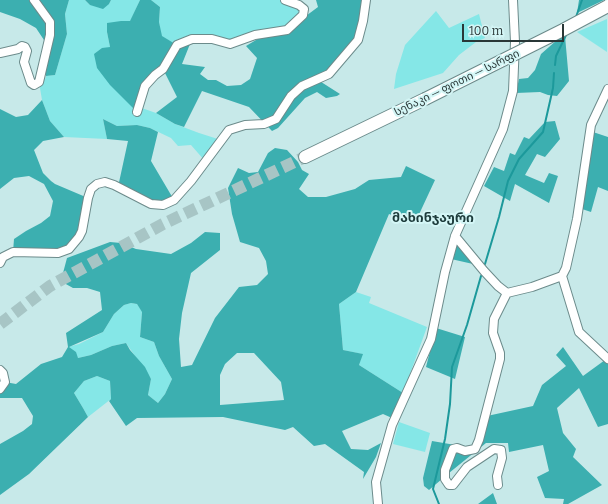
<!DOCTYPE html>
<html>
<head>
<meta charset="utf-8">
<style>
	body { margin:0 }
	#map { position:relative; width:608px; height:504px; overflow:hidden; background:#c7e9e9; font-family:Bitter,serif }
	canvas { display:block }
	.scale { position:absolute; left:462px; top:24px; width:102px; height:18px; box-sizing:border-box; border:2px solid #293737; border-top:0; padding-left:5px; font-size:12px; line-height:14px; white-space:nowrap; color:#293737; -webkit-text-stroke:3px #d4f6f6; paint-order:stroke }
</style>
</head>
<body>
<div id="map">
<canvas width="608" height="504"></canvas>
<div class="scale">100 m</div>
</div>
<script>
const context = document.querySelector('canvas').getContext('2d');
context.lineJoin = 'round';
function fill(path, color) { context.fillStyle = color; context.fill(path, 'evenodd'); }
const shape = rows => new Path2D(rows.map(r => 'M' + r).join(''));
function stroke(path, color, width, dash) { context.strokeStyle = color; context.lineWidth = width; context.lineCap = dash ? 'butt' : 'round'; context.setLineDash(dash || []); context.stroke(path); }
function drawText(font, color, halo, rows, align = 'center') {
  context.font = font + ' Bitter,"Noto Sans Georgian",serif'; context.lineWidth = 4; context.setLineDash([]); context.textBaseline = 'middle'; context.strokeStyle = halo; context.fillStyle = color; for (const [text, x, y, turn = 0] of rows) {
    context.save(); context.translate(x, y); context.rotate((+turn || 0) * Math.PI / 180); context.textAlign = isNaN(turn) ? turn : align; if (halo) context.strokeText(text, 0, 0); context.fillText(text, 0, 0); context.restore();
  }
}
const green = shape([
	[69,0,85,0,90,5,109,4,111,0,140,0,130,22,121,21,107,32,110,47,139,107,156,113,175,124,199,133,221,140,205,161,191,145,178,146,171,138,150,128,137,125,117,126,103,119,107,139,64,137,50,121,42,100,39,82,40,78,45,79,46,76,55,75,67,34,65,14],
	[151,0,285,0,304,9,287,30,230,44,212,39,177,45,161,36,159,22,160,7],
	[436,11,449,28,479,14,485,38,476,42,459,55,443,73,394,89,396,74,405,45],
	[607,19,607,52,577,32],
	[356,292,371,297,369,303,427,327,403,393,359,365,362,354,343,350,339,304],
	[131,303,137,304,142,311,140,337,154,342,159,356,172,379,165,394,158,403,148,395,151,379,126,343,112,346,91,355,78,358,68,347,79,344,103,332,114,314,124,305],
	[97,376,110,381,111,399,88,417,83,408,74,393,84,381],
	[399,422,430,433,425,452,393,444]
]);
const forest = shape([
	[0,0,69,0,65,14,67,34,55,75,46,76,43,64,46,43,36,28,20,19,0,12],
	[85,0,111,0,109,4,103,9,90,5],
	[140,0,151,0,160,7,159,22,162,36,177,45,192,39,182,64,205,67,200,74,208,80,216,80,227,86,241,85,250,79,257,58,246,46,271,31,287,30,318,7,316,0,366,0,358,40,318,80,340,94,337,96,326,98,317,92,305,98,278,128,272,131,249,107,202,91,184,127,175,124,156,113,177,97,163,69,155,75,137,112,110,85,97,68,94,54,102,48,110,47,107,32,107,23,121,21,130,21],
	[579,0,604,0,577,13],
	[565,36,569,81,557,96,548,95,540,92,516,93,519,79,528,78,535,70,541,54,557,40],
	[42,100,50,121,64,137,43,141,34,150,43,173,51,181,55,184,88,198,85,218,69,249,13,252,14,239,26,231,41,223,50,216,53,201,44,184,29,176,14,178,0,189,0,109,16,117,28,115],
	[103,119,117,126,137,125,150,128,158,132,151,161,174,200,163,205,118,187,128,141,107,139],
	[555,121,560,139,545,157,537,154,525,175,544,183,549,173,558,176,549,203,515,184,510,201,484,186,494,167,504,171,510,153,515,155,524,137,529,139,545,122],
	[593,132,608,137,608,191,598,187,591,212,582,209],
	[275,148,287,150,298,162,302,170,309,174,299,189,308,197,326,197,355,189,369,180,401,177,406,166,435,180,415,223,389,214,356,292,339,304,343,350,363,354,359,365,403,393,392,418,383,414,342,431,351,449,368,450,381,443,376,457,363,479,364,472,325,444,314,446,293,427,285,430,223,417,137,418,126,426,109,401,111,399,110,381,97,376,84,381,74,393,83,408,88,417,29,474,0,495,0,444,23,431,32,424,33,416,22,398,0,398,0,389,5,382,16,384,41,364,62,357,68,347,66,333,102,310,100,292,87,288,73,288,64,283,63,273,67,258,110,242,121,243,136,249,171,254,191,243,205,232,220,233,220,250,191,273,182,313,179,339,181,367,192,365,215,318,239,287,257,285,268,274,266,261,259,248,240,242,232,214,228,188,238,168,249,173,258,172,268,153],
	[131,303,137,304,142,312,140,337,154,342,159,356,172,379,165,394,158,403,148,395,151,379,145,367,130,350,126,343,112,346,91,355,78,358,76,352,69,347,103,332,114,314,124,305],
	[237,353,254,353,281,382,284,400,220,405,220,375,225,364],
	[457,244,473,264,451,259],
	[436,328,465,337,455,379,426,367],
	[563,347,583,376,605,360,608,363,608,424,598,427,579,388,557,408,563,433,576,449,573,457,602,485,568,504,563,504,564,499,545,498,537,477,549,471,543,445,509,452,508,443,486,443,449,473,429,490,424,486,423,478,432,441,473,448,487,416,533,406,542,385,566,366,556,355],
	[493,493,497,504,478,504]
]);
const stream = shape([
	[576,17,582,0],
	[555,65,556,56,567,33],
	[485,264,499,217,508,181,519,159,543,132,553,88,554,73],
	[439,504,433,489,445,439,450,404,452,367,467,325,481,276]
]);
const highwayTunnel = shape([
	[0,324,50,286,163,224,305,157]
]);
const minor = shape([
	[0,53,18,49,22,46,25,47,27,51,24,62,31,83,34,85,39,82,50,35,50,22,34,0],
	[137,112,145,86,155,75,163,69,177,45,192,39,212,39,230,44,255,35,287,30,303,15,304,9,299,5,285,0],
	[455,236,484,271,498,286,507,293],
	[0,263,3,257,13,252,58,253,69,249,79,237,82,231,88,198,91,189,97,184,105,182,114,185,151,204,163,205,174,200,191,181,229,130,245,125,264,124,276,119,291,96,302,86,329,74,358,40,363,21,366,0],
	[562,276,579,332,608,359],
	[0,370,3,373,5,382,0,389],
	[498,485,497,476,502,458,501,450,494,449,467,467,453,485,449,485,445,479,445,470,453,449,457,448,465,451,475,449,479,440,500,359,500,353,493,333,494,319,507,293,532,287,562,276,566,268,577,219,591,125,608,89],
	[378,504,376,482,392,425,431,339,445,272,455,236,503,129,513,91,515,42,513,0]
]);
const highway = shape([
	[305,157,425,99]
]);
const highwayBridge = shape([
	[425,99,563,30,608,6]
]);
const streetNames = [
	["სენაკი — ფოთი — სარფი",457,83,-26]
];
const quarterNames = [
	["მახინჯაური",433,218]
];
fill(green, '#85e7e7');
fill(forest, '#3cafb0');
stroke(stream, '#1c999b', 2);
stroke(highwayTunnel, '#a7c5c5', 12, [12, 6]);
stroke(minor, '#6c8b8b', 10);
stroke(highway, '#6c8b8b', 14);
stroke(minor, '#fff', 8);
stroke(highway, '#fff', 12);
stroke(highwayBridge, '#6c8b8b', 14, []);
stroke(highwayBridge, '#fff', 12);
drawText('11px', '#293737', '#d4f6f6', streetNames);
drawText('bold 13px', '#1d3b3b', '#d4f6f6', quarterNames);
</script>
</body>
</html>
